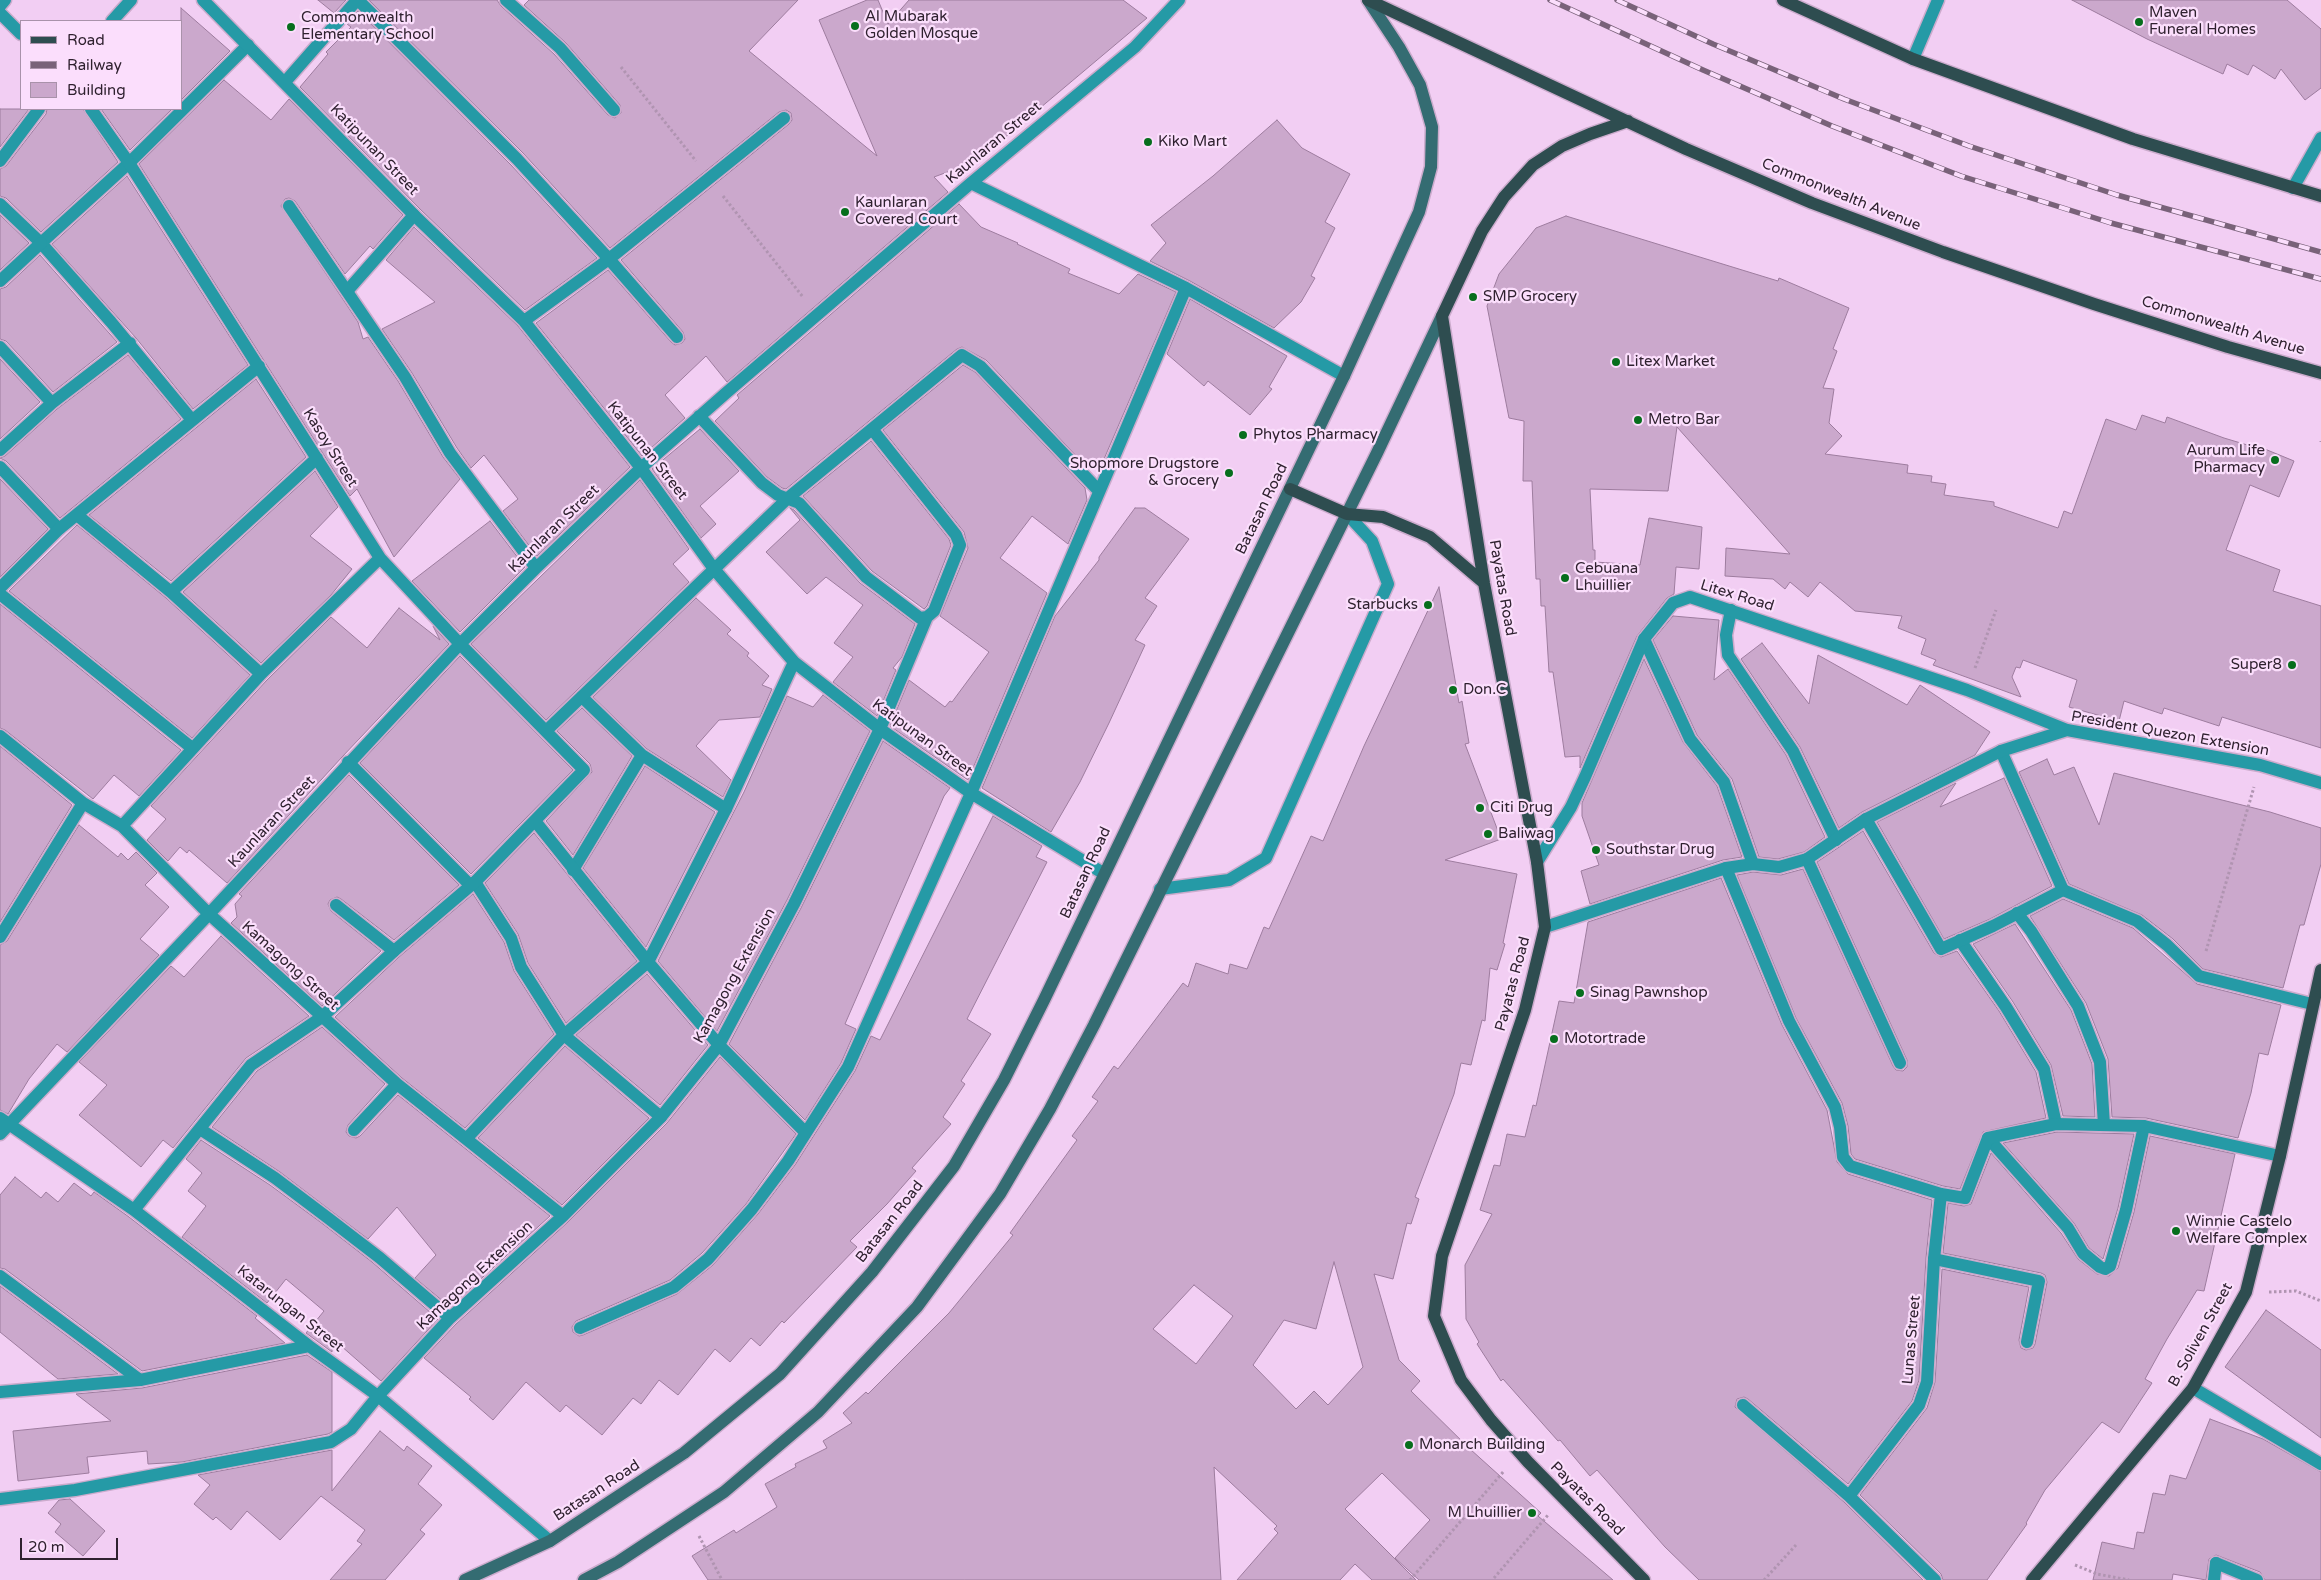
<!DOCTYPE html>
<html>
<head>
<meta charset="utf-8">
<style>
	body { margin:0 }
	#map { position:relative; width:2321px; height:1580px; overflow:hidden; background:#f2cef3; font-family:"Varela Round",sans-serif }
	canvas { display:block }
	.legend { position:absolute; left:20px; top:20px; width:162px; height:90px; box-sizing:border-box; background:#fbdefc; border:1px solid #a992aa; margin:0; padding:6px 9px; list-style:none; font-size:15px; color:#2f212f }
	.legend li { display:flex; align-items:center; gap:10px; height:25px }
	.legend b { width:25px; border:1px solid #a992aa }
	.scale { position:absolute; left:20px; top:1538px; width:98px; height:22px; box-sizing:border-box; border:2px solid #2f212f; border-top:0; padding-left:6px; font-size:15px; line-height:18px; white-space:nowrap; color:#2f212f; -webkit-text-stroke:4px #fbdefc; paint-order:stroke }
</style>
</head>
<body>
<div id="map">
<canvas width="2321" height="1580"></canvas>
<ul class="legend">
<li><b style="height:6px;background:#2e4d50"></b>Road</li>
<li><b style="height:6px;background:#796279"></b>Railway</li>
<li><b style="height:14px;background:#cba8cc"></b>Building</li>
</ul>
<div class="scale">20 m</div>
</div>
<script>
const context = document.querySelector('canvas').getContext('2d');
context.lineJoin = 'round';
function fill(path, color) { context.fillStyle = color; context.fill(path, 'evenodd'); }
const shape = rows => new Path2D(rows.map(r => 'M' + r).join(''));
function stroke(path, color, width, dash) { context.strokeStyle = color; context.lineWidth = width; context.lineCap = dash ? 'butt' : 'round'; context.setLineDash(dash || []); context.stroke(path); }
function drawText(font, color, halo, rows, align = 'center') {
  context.font = font + ' "Varela Round",sans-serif'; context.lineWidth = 4.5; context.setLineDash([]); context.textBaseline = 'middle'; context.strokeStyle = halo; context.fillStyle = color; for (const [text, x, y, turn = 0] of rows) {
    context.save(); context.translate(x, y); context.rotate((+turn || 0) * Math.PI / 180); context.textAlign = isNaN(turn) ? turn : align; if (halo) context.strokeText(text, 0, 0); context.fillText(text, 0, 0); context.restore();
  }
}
const building = shape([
	[318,0,346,0,334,13,318,0],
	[369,0,497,0,501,6,554,54,608,115,615,118,621,113,620,105,566,43,524,5,529,0,798,0,749,51,877,156,819,20,867,0,878,0,888,24,909,0,1123,0,1147,18,977,161,934,177,948,192,727,382,706,356,665,395,685,418,642,456,536,323,608,270,671,342,675,345,682,343,685,339,683,332,621,260,789,124,792,120,791,113,786,110,779,112,610,248,523,153,369,0],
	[2072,0,2287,0,2321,29,2321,88,2305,100,2281,69,2275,79,2253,65,2248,75,2227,64,2223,74,2147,39,2072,0],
	[181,8,230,51,181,100,181,8],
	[358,11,511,165,597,258,525,310,420,209,300,87,328,54,326,52,351,27,347,24,358,11],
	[224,80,271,120,289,99,403,215,373,249,370,246,345,274,295,201,289,198,285,199,281,206,358,322,363,339,368,337,398,381,443,457,460,479,394,557,357,489,350,496,139,164,224,80],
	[0,109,29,109,0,147,0,109],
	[47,109,83,109,118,162,41,232,6,198,0,196,0,169,6,166,46,114,47,109],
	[101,109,172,109,130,150,101,109],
	[1277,120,1302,148,1350,174,1325,222,1335,228,1311,276,1315,278,1301,302,1274,328,1190,281,1150,261,1166,243,1151,225,1213,176,1277,120],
	[127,176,248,365,193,409,136,338,52,244,127,176],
	[959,204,981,227,1018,243,1017,244,1070,269,1068,273,1119,294,1138,274,1176,292,1101,466,1080,457,1080,460,986,360,962,347,957,349,786,489,782,488,767,477,715,421,739,398,737,395,959,204],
	[0,215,29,243,0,270,0,215],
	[1566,216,1778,281,1779,278,1849,308,1833,349,1837,351,1823,388,1834,389,1829,423,1842,436,1825,454,1908,465,1907,473,1932,476,1931,482,1946,484,1944,495,1994,502,1994,506,2058,528,2064,511,2072,514,2106,419,2136,430,2142,415,2165,423,2167,417,2224,438,2254,447,2255,445,2294,461,2279,497,2250,485,2226,550,2280,570,2273,591,2321,606,2321,748,2222,717,2219,726,2164,708,2162,714,2124,701,2119,721,2069,707,2077,680,2023,660,2020,668,2016,667,2012,677,2021,697,1933,665,1936,660,1921,654,1926,639,1898,628,1902,616,1855,611,1820,582,1808,597,1790,582,1785,589,1773,579,1725,576,1726,548,1790,554,1677,427,1668,491,1590,489,1593,550,1595,550,1595,562,1640,565,1649,518,1702,527,1699,569,1676,567,1674,594,1667,598,1637,636,1580,768,1580,756,1565,757,1553,672,1549,672,1545,606,1541,606,1540,579,1536,579,1532,481,1523,481,1524,421,1509,418,1487,306,1499,274,1536,228,1566,216],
	[414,227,518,326,630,467,537,556,503,511,518,499,484,455,471,468,457,448,412,373,382,329,435,302,386,260,414,227],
	[40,255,117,342,53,392,6,341,0,339,0,289,6,287,40,255],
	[1190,299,1287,356,1269,387,1272,389,1250,415,1208,381,1204,386,1167,354,1190,299],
	[128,355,181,419,60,518,6,461,0,458,5,456,57,409,128,355],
	[0,359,40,402,0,439,0,359],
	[963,365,975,372,1085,488,1087,500,1068,544,1032,516,1000,558,1047,593,968,780,890,726,909,680,945,707,950,701,952,702,989,652,940,616,968,548,964,532,883,430,963,365],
	[256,379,306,457,171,581,89,515,256,379],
	[700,429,739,471,700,506,716,524,701,538,652,469,700,429],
	[871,441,949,539,951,545,927,606,924,609,872,571,803,496,871,441],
	[315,471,338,507,310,536,352,569,331,595,261,663,183,592,315,471],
	[0,479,48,529,0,577,0,479],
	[640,480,689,549,673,564,689,582,546,720,471,644,640,480],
	[790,508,794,510,860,583,915,624,902,657,893,668,896,670,877,716,833,682,853,657,834,643,863,605,826,577,807,594,766,552,800,520,790,508],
	[1135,508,1145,508,1189,539,1145,598,1157,606,1135,640,1145,645,1109,723,1080,782,1051,832,982,788,1055,616,1099,560,1099,557,1135,508],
	[490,521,525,567,460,632,412,581,490,521],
	[77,525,166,598,250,675,192,738,9,591,77,525],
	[1439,587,1459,703,1462,701,1469,743,1465,744,1501,839,1445,860,1517,874,1503,943,1505,944,1497,970,1490,968,1485,1021,1482,1020,1471,1065,1461,1063,1454,1094,1415,1197,1419,1199,1411,1224,1407,1223,1393,1279,1374,1274,1399,1360,1420,1381,1411,1391,1470,1449,1541,1513,1538,1516,1613,1580,1419,1580,1395,1558,1430,1520,1382,1473,1345,1509,1416,1580,1372,1580,1355,1564,1340,1580,1237,1580,1278,1533,1274,1529,1277,1526,1214,1467,1221,1580,708,1580,692,1556,734,1530,736,1533,777,1507,765,1484,796,1467,795,1464,827,1448,823,1441,852,1423,843,1413,866,1392,868,1394,949,1313,1013,1235,1010,1233,1077,1140,1072,1136,1098,1101,1092,1097,1114,1066,1118,1069,1183,983,1188,987,1196,963,1228,974,1230,964,1247,969,1264,927,1269,929,1311,836,1323,841,1364,746,1439,587],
	[1334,1262,1363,1367,1328,1405,1314,1391,1296,1409,1253,1365,1284,1320,1316,1329,1334,1262],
	[1194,1285,1233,1316,1196,1364,1153,1329,1194,1285],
	[696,598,731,630,727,634,749,653,747,656,769,676,762,685,772,689,760,717,719,720,696,746,731,780,723,797,647,749,593,697,696,598],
	[0,604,181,750,139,796,114,775,93,799,5,730,0,728,0,604],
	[399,608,440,640,433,626,449,644,342,757,227,883,189,850,187,853,180,847,168,861,147,840,166,819,151,806,267,680,331,617,367,648,399,608],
	[1673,616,1719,620,1714,680,1728,669,1786,755,1825,837,1804,852,1778,859,1759,857,1732,779,1697,735,1653,640,1673,616],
	[1762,643,1809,704,1818,655,1907,705,1920,685,1990,732,1975,755,1862,812,1839,828,1800,747,1741,659,1762,643],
	[460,656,573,770,471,874,360,763,460,656],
	[1644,659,1683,742,1717,786,1742,857,1723,860,1590,904,1581,871,1599,865,1582,816,1582,803,1644,659],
	[823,695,870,731,787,900,717,1031,658,961,744,792,787,696,813,707,823,695],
	[582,708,632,756,573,855,546,821,592,772,590,764,557,731,582,708],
	[883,741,950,788,944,796,845,1024,856,1029,841,1063,805,1120,729,1044,801,908,883,741],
	[0,746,72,805,0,922,0,746],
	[2047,759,2054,775,2074,767,2099,825,2114,773,2270,812,2321,828,2321,864,2304,925,2300,925,2283,988,2203,969,2173,939,2142,915,2069,884,2019,772,2047,759],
	[645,766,715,812,646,947,583,868,645,766],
	[349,775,459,885,394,940,341,899,337,897,330,900,328,904,331,911,381,951,322,1006,231,923,237,917,235,904,242,896,239,894,349,775],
	[2004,778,2052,886,1990,919,1944,939,1877,822,1956,783,1940,807,2004,778],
	[993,816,1042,846,1036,857,1047,862,967,1019,991,1034,961,1081,965,1084,943,1117,951,1124,912,1168,916,1171,887,1204,850,1241,857,1247,784,1323,782,1321,760,1346,751,1338,730,1362,715,1349,678,1395,659,1380,641,1404,633,1398,602,1435,566,1405,560,1412,526,1382,493,1420,469,1399,471,1397,424,1358,456,1324,568,1222,667,1123,720,1057,796,1134,746,1204,702,1253,670,1280,576,1321,572,1327,573,1332,579,1336,583,1335,677,1294,713,1265,758,1214,795,1165,855,1071,871,1036,880,1040,993,816],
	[79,825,118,857,121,853,128,860,136,852,157,873,145,885,169,907,140,939,159,955,67,1052,57,1044,29,1079,8,1114,0,1110,0,945,7,941,79,825],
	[1863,831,1934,953,1941,957,1957,951,1999,1011,2036,1072,2046,1118,1983,1132,1960,1189,1943,1186,1855,1159,1851,1154,1848,1126,1842,1103,1796,1018,1737,875,1753,872,1781,875,1803,869,1893,1066,1896,1070,1903,1071,1907,1067,1907,1060,1817,862,1863,831],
	[534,833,637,961,566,1023,528,963,518,934,485,883,534,833],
	[1721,878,1782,1025,1827,1110,1837,1162,1848,1174,1932,1200,1926,1258,1919,1380,1912,1401,1848,1484,1748,1399,1744,1397,1737,1399,1735,1407,1844,1502,1923,1580,1699,1580,1665,1547,1597,1470,1590,1476,1560,1440,1558,1441,1503,1379,1501,1381,1477,1344,1479,1342,1466,1319,1465,1265,1492,1214,1480,1210,1494,1165,1500,1166,1507,1134,1525,1137,1533,1105,1536,1106,1559,1001,1574,1003,1588,922,1721,878],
	[473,894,504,942,514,971,554,1034,465,1128,402,1078,335,1017,399,957,473,894],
	[2063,899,2133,928,2197,984,2281,1005,2268,1055,2259,1053,2251,1093,2238,1138,2146,1118,2112,1117,2108,1059,2086,1003,2030,916,2063,899],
	[2015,924,2071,1010,2092,1064,2095,1117,2063,1116,2051,1065,2013,1002,1973,944,2015,924],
	[221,936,309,1016,246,1058,173,1148,163,1140,141,1167,79,1115,107,1085,79,1062,171,966,184,977,221,936],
	[647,974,708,1045,660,1105,576,1035,647,974],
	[322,1027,385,1084,348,1125,346,1132,349,1136,356,1138,360,1136,398,1095,550,1216,450,1307,415,1278,436,1255,397,1207,368,1239,280,1172,212,1127,257,1071,322,1027],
	[565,1046,649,1118,562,1205,478,1138,565,1046],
	[2057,1132,2134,1134,2118,1208,2103,1259,2089,1248,2074,1223,2003,1143,2057,1132],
	[2150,1136,2235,1154,2204,1291,2197,1290,2167,1339,2145,1379,2152,1383,2119,1433,2102,1422,2045,1490,2026,1523,2027,1524,1987,1580,1943,1580,1941,1574,1860,1495,1927,1408,1935,1382,1942,1269,2029,1287,2019,1340,2021,1348,2026,1350,2033,1348,2035,1344,2047,1282,2045,1275,2041,1273,1943,1253,1948,1203,1964,1206,1971,1204,1991,1153,2061,1233,2078,1259,2097,1274,2109,1276,2118,1268,2134,1212,2150,1136],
	[201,1140,270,1185,323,1224,372,1262,438,1319,381,1381,332,1338,332,1352,306,1333,324,1311,286,1279,267,1303,182,1237,206,1206,188,1191,202,1173,186,1159,201,1140],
	[15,1177,41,1198,46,1192,58,1202,74,1183,91,1196,94,1192,129,1217,257,1316,255,1318,285,1343,142,1371,5,1269,0,1268,0,1195,15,1177],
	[0,1286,118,1374,58,1379,0,1332,0,1286],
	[2266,1310,2321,1350,2321,1438,2225,1367,2266,1310],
	[307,1355,332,1372,332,1432,328,1434,182,1462,148,1464,147,1451,87,1457,89,1473,18,1481,13,1431,111,1421,76,1394,142,1388,307,1355],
	[2210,1419,2263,1439,2321,1472,2321,1580,2265,1580,2260,1572,2216,1555,2209,1559,2206,1580,2173,1574,2172,1580,2093,1580,2102,1542,2134,1549,2137,1532,2144,1533,2153,1493,2165,1495,2170,1475,2186,1479,2210,1419],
	[380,1431,404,1451,407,1446,432,1466,418,1484,442,1505,420,1530,425,1534,385,1580,330,1580,362,1544,357,1541,365,1530,321,1496,280,1540,247,1511,231,1530,216,1517,213,1520,194,1504,210,1485,198,1475,332,1450,332,1491,380,1431],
	[70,1499,105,1531,83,1556,55,1532,61,1524,48,1513,59,1500,70,1499]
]);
const path = shape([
	[621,67,696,161],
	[723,196,803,297],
	[2321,441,2321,442],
	[1975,668,1996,610],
	[2206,951,2254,787],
	[2269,1292,2296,1291,2321,1301],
	[699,1536,722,1580],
	[2075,1565,2097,1574,2129,1580],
	[1494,1578,1548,1515],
	[1410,1580,1504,1471],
	[1764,1580,1796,1545]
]);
const service = shape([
	[112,21,131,0],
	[0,161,39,109],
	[0,204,41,243,111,322,192,420],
	[41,243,129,163,248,45],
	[348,290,414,215],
	[0,347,52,403],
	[0,450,52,403,130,343],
	[0,467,59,529],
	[1644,639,1690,739,1724,782,1753,864],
	[582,697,642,755,726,809],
	[348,762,470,885],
	[573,870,642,755],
	[475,882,511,938,521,967,564,1035,661,1117],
	[1160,889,1229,880,1266,858,1388,584,1372,541,1347,514],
	[2063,890,2137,921,2167,945,2199,976,2312,1004],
	[336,905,394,951],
	[2017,913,2031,931,2078,1006,2100,1062,2104,1125],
	[1960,940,2006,1007,2044,1069,2056,1124],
	[1988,1138,2068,1228,2083,1253,2100,1267,2105,1269,2110,1266,2126,1210,2144,1126],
	[1934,1259,2039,1281,2027,1342],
	[0,1276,140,1380],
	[2216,1563,2257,1580]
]);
const minor = shape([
	[203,0,414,215,524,321,641,468,714,569,794,662,880,729,971,793,1103,873],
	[358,0,517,159,609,259,677,337],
	[506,0,560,48,614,110],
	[0,6,5,0],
	[0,13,21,34],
	[1913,59,1938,0],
	[285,82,357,0],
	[91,109,129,163,380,558,460,644,584,770,475,882,394,951,322,1017,251,1065,134,1210],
	[971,183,1186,288,1344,376],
	[2293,188,2321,138],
	[289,206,405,377,450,453,536,568],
	[0,281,41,243],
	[524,321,609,259,784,118],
	[699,416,762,483,778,495,799,503,866,577,920,618,927,617,934,611,960,545,956,535,872,429],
	[77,515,171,592,261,674],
	[0,588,59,529,259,366],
	[171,592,317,458],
	[0,594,192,748],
	[1731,610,1726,635,1728,655,1793,751,1836,840],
	[546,731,788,498,962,355,980,366,1099,491],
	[0,736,83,803,122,826,209,914,397,1084,563,1216],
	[1866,819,1941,949,1993,926,2063,890,2001,751],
	[535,821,648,962,719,1045,806,1133],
	[122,826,261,674,380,558],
	[1807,859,1900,1063],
	[1726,868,1789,1021,1835,1107,1840,1127,1843,1157,1850,1166,1941,1194,1965,1198,1988,1138,2056,1124,2144,1126,2280,1156],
	[0,937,83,803],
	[0,1118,134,1210,309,1346,378,1396,550,1541],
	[200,1129,275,1178,328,1218,380,1258,450,1318],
	[354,1130,397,1084],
	[0,1134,209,914,460,644,536,568,641,468,726,393,971,183,1135,47,1179,0],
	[467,1138,564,1035,648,962,726,809,794,662],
	[580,1328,674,1287,708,1259,752,1209,788,1161,848,1067,971,793,1186,288],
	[2193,1388,2321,1464],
	[0,1392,140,1380,309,1346],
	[1743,1405,1849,1496,1919,1405,1927,1382,1934,1259,1941,1194],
	[1849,1496,1935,1580],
	[0,1499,75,1490,331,1442,351,1429,378,1396,450,1318,563,1216,661,1117,719,1045,794,904,880,729,927,617],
	[2214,1580,2216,1563]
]);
const tertiary = shape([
	[1537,862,1571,807,1585,777,1644,639,1673,603,1690,597,1967,690,2067,730],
	[1545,927,1726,868,1753,864,1779,867,1807,859,1866,819,2001,751,2067,730,2260,765,2321,783]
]);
const secondary = shape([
	[465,1580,550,1541,684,1453,780,1374,872,1272,954,1166,1004,1080,1044,1000,1344,376,1419,212,1431,167,1432,127,1420,85,1399,47,1368,0],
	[584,1580,618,1562,724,1492,818,1412,917,1307,1000,1194,1050,1109,1094,1025,1377,453,1442,316]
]);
const primary = shape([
	[1368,0,1686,149,1812,203,1943,252,2094,304,2228,347,2321,373],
	[1783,0,1913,59,2133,139,2321,196],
	[1628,121,1590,134,1562,146,1533,165,1504,197,1482,231,1442,316,1484,583,1537,862,1545,927,1525,1010,1442,1256,1434,1316,1461,1380,1491,1420,1528,1462,1644,1580],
	[1290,489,1347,514,1383,517,1430,537,1484,583],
	[2032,1580,2193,1388,2246,1292,2280,1156,2321,970]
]);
const rail = shape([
	[1550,0,1703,70,1832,126,1961,176,2111,223,2321,279],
	[1617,0,1713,44,1844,99,1969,146,2117,195,2321,252]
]);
const markers = [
	[2139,22,5,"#076e1d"],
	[855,26,5,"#076e1d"],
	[291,27,5,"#076e1d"],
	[1148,142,5,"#076e1d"],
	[845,212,5,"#076e1d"],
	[1473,297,5,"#076e1d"],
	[1616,362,5,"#076e1d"],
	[1638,420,5,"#076e1d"],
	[1243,435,5,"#076e1d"],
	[2275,460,5,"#076e1d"],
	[1229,473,5,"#076e1d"],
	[1565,578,5,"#076e1d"],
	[1428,605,5,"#076e1d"],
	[2292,665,5,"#076e1d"],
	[1453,690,5,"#076e1d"],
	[1480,808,5,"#076e1d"],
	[1488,834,5,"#076e1d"],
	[1596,850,5,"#076e1d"],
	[1580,993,5,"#076e1d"],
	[1554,1039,5,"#076e1d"],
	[2176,1231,5,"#076e1d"],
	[1409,1445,5,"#076e1d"],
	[1532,1513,5,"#076e1d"]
];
const poiNames = [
	["Maven",2149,13],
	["Funeral Homes",2149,30],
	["Al Mubarak",865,17],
	["Golden Mosque",865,34],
	["Commonwealth",301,18],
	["Elementary School",301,35],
	["Kiko Mart",1158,142],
	["Kaunlaran",855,203],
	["Covered Court",855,220],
	["SMP Grocery",1483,297],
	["Litex Market",1626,362],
	["Metro Bar",1648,420],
	["Phytos Pharmacy",1253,435],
	["Aurum Life",2265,451,"right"],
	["Pharmacy",2265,468,"right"],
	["Shopmore Drugstore",1219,464,"right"],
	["& Grocery",1219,481,"right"],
	["Cebuana",1575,569],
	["Lhuillier",1575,586],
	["Starbucks",1418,605,"right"],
	["Super8",2282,665,"right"],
	["Don.C",1463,690],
	["Citi Drug",1490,808],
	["Baliwag",1498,834],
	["Southstar Drug",1606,850],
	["Sinag Pawnshop",1590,993],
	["Motortrade",1564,1039],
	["Winnie Castelo",2186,1222],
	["Welfare Complex",2186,1239],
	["Monarch Building",1419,1445],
	["M Lhuillier",1522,1513,"right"]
];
const streetNames = [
	["Kaunlaran Street",994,143,-40],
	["Katipunan Street",374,150,46],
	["Commonwealth Avenue",1841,195,22],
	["Commonwealth Avenue",2223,326,17],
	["Kasoy Street",330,448,58],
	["Katipunan Street",647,451,52],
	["Batasan Road",1262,509,-64],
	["Kaunlaran Street",554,529,-44],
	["Payatas Road",1502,588,80],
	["Litex Road",1737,596,17],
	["President Quezon Extension",2170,734,10],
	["Katipunan Street",922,738,36],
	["Kaunlaran Street",272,822,-47],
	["Batasan Road",1086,873,-65],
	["Kamagong Street",290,966,42],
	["Kamagong Extension",735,976,-61],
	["Payatas Road",1513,984,-75],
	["Batasan Road",890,1222,-52],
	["Kamagong Extension",475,1276,-43],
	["Katarungan Street",290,1309,38],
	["B. Soliven Street",2201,1335,-61],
	["Lunas Street",1912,1340,-85],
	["Batasan Road",597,1491,-33],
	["Payatas Road",1587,1499,45]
];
fill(building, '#cba8cc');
stroke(building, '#9d7c9e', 1);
stroke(service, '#cbabcc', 15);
stroke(minor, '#cbabcc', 15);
stroke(tertiary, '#cbabcc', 15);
stroke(secondary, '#cbabcc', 15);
stroke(primary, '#cbabcc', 15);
stroke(path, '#b094b1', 3, [2.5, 2.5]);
stroke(service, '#259aa6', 12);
stroke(minor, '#259aa6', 12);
stroke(tertiary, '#259aa6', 12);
stroke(secondary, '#346c72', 12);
stroke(primary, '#2e4d50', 12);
stroke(rail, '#796279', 5.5);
stroke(rail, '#fbdefc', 4, [11]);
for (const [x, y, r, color] of markers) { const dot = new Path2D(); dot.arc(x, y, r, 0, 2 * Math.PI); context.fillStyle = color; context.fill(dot); stroke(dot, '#fbdefc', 2); }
drawText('15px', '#2f212f', '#fbdefc', poiNames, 'left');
drawText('15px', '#2f212f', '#fbdefc', streetNames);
</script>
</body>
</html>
